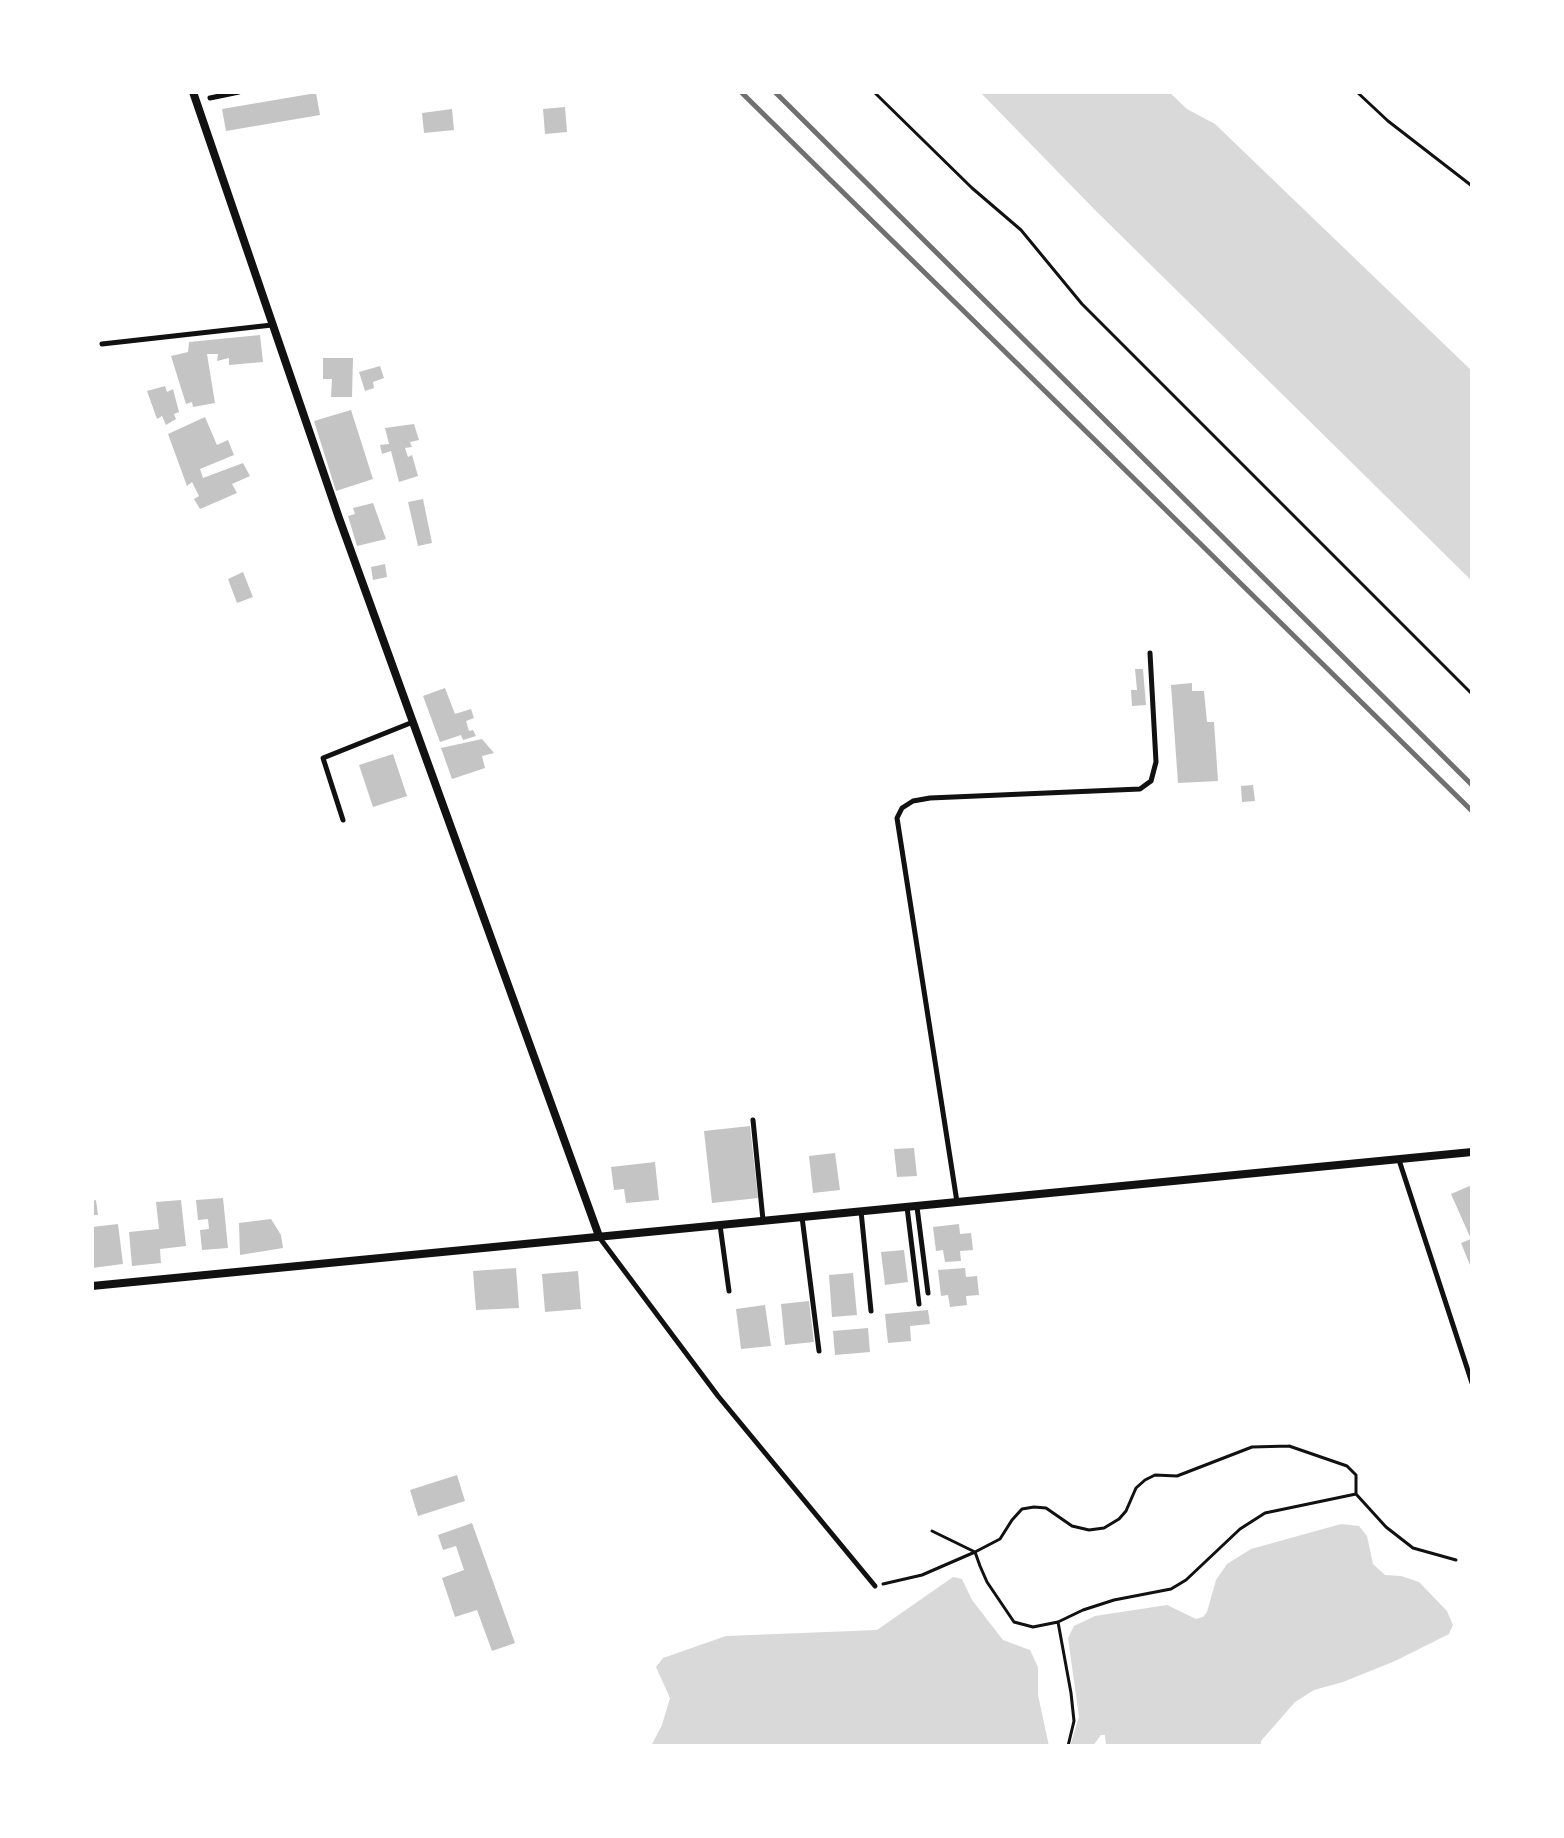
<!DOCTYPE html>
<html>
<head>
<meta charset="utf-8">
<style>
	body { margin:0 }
	#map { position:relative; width:1564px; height:1838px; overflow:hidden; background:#fff; font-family:"Varela Round",sans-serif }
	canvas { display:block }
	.frame { position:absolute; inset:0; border:94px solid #fff; pointer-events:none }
</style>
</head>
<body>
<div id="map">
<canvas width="1564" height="1838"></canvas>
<div class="frame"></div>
</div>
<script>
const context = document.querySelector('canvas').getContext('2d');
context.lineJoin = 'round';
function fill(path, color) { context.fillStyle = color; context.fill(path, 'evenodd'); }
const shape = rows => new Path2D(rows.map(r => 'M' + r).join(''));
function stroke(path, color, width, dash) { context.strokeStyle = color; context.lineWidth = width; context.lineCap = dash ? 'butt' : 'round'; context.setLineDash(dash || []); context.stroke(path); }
const water = shape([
	[980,92,1169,92,1187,109,1215,124,1472,371,1472,581,1095,210],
	[1341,1524,1359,1526,1367,1536,1373,1564,1385,1575,1401,1576,1419,1582,1447,1611,1453,1625,1449,1634,1395,1661,1343,1682,1314,1690,1295,1702,1261,1741,1261,1746,1106,1746,1105,1735,1101,1735,1093,1746,1070,1746,1079,1717,1068,1638,1074,1626,1095,1616,1167,1605,1196,1619,1203,1617,1207,1612,1216,1580,1227,1564,1251,1549],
	[953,1577,962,1579,972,1600,1003,1640,1030,1650,1038,1667,1038,1695,1049,1746,651,1746,662,1725,670,1698,656,1667,663,1658,726,1636,877,1630]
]);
const building = shape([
	[316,93,320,115,226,131,222,109],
	[565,107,567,132,545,134,543,109],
	[452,109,454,130,424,133,422,113],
	[260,335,263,362,229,365,229,358,217,361,218,354,207,354,215,403,193,407,192,402,186,404,171,356,188,352,189,342],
	[323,358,353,358,352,397,331,397,332,379,323,379],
	[380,366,384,378,373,382,374,388,365,391,359,372],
	[165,386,167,392,173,389,179,412,174,414,176,419,166,425,162,416,157,419,147,391],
	[351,410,373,479,336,491,314,421],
	[205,417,217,445,228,440,234,455,200,469,203,478,243,463,250,476,232,484,237,493,200,509,194,499,199,496,192,482,187,486,168,434],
	[414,424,419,440,410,442,412,447,405,448,408,457,412,455,418,476,399,482,391,451,382,454,380,445,389,444,385,428],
	[423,499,432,543,418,546,408,502],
	[373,503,386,539,357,546,348,516,355,514,353,508],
	[385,564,387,577,373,580,371,567],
	[243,572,253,597,237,603,228,579],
	[1135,669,1143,669,1146,705,1132,706,1131,690,1137,690],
	[1192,683,1192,691,1204,691,1207,722,1214,722,1218,781,1178,783,1171,685],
	[445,688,455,714,471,709,474,718,466,721,469,731,473,730,476,736,463,740,461,735,440,742,423,696],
	[482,739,494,753,482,756,485,768,452,779,441,748],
	[393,754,407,796,373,807,359,765],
	[1253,785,1255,801,1242,802,1241,786],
	[750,1126,758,1198,712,1203,704,1131],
	[914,1148,917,1176,897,1177,894,1149],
	[835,1153,840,1190,813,1193,809,1156],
	[655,1162,659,1200,626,1203,624,1189,614,1190,611,1167],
	[1472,1185,1472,1270,1461,1243,1471,1239,1451,1194],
	[223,1198,228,1248,202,1250,200,1230,209,1229,208,1219,198,1220,196,1200],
	[96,1200,98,1215,92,1215,92,1201],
	[181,1200,186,1246,160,1249,161,1263,132,1266,129,1232,159,1229,156,1202],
	[271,1219,281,1235,283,1248,240,1255,239,1223],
	[118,1224,123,1264,92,1268,92,1227],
	[959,1224,960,1234,971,1233,973,1250,960,1251,961,1261,945,1262,943,1250,936,1251,933,1227],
	[904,1250,908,1282,885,1285,881,1252],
	[516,1268,519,1308,476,1310,473,1271],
	[965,1268,966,1277,977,1276,979,1295,966,1296,967,1305,950,1307,948,1295,941,1296,938,1270],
	[578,1271,581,1309,545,1312,542,1274],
	[853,1273,857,1315,832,1317,829,1275],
	[809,1301,814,1342,785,1345,781,1304],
	[765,1305,771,1346,741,1349,736,1309],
	[928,1310,930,1324,910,1326,911,1341,888,1343,885,1314],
	[868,1328,870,1352,835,1355,833,1331],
	[457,1475,465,1501,418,1516,410,1490],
	[472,1523,515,1643,492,1651,477,1610,455,1617,442,1578,464,1570,456,1546,443,1550,438,1535]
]);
const path = shape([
	[874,92,972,188,1021,230,1082,304,1472,694],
	[1357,92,1388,121,1472,186],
	[1289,1446,1347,1466,1356,1475,1356,1494,1265,1513,1240,1529,1186,1580,1171,1589,1114,1600,1083,1610,1058,1622,1033,1627,1014,1622,987,1582,980,1566,975,1552,1000,1539,1012,1520,1022,1509,1034,1507,1046,1508,1072,1526,1089,1530,1104,1528,1119,1519,1126,1511,1136,1488,1145,1480,1155,1475,1177,1476,1252,1447,1289,1446],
	[1356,1494,1386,1527,1413,1548,1456,1560],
	[883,1584,922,1575,975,1552,932,1531],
	[1058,1622,1071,1693,1074,1721,1068,1746]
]);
const service = shape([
	[210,98,239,92],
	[102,344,272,325],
	[343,820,323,758,413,722],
	[753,1120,763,1220],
	[1399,1160,1472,1383],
	[957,1202,897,818,902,808,913,801,930,798,1140,789,1151,781,1156,762,1150,653],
	[907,1207,919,1304],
	[917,1207,928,1293],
	[861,1211,871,1311],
	[802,1217,819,1351],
	[720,1225,729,1291],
	[599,1237,718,1396,875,1586]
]);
const minor = shape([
	[193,92,339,518,599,1236],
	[92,1286,1472,1152]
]);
const rail = shape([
	[741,92,1472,811],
	[775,92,1472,785]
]);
fill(water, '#d9d9d9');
fill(building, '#c4c4c4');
stroke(path, '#111', 3);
stroke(service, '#111', 5);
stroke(minor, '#111', 8);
stroke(rail, '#707070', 5);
</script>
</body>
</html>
